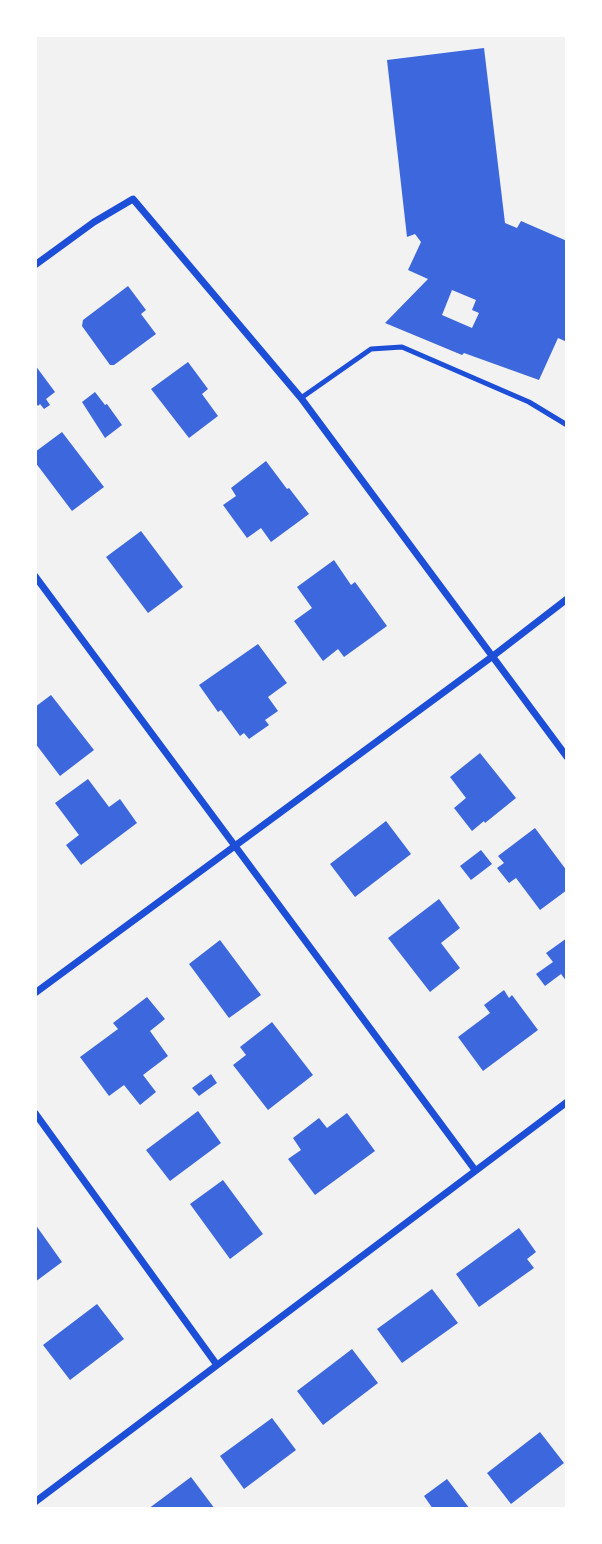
<!DOCTYPE html>
<html>
<head>
<meta charset="utf-8">
<style>
	body { margin:0 }
	#map { position:relative; width:602px; height:1544px; overflow:hidden; background:#f2f2f2; font-family:Karla,sans-serif }
	canvas { display:block }
	.frame { position:absolute; inset:0; border:37px solid #fff; pointer-events:none }
</style>
</head>
<body>
<div id="map">
<canvas width="602" height="1544"></canvas>
<div class="frame"></div>
</div>
<script>
const context = document.querySelector('canvas').getContext('2d');
context.lineJoin = 'round';
function fill(path, color) { context.fillStyle = color; context.fill(path, 'evenodd'); }
const shape = rows => new Path2D(rows.map(r => 'M' + r).join(''));
function stroke(path, color, width, dash) { context.strokeStyle = color; context.lineWidth = width; context.lineCap = dash ? 'butt' : 'round'; context.setLineDash(dash || []); context.stroke(path); }
const building = shape([
	[484,48,505,223,517,228,521,221,567,241,567,342,558,338,539,380,464,353,462,355,385,323,428,279,408,270,421,242,415,234,407,237,387,60],
	[452,290,476,300,472,310,479,313,472,328,442,315],
	[128,286,146,310,141,314,156,334,114,365,110,365,82,326,83,320],
	[188,362,208,389,202,394,218,416,189,438,151,389],
	[35,365,55,392,46,399,50,405,44,409,40,404,38,406,35,402],
	[95,392,105,405,107,404,122,425,105,438,82,402],
	[62,432,104,487,72,511,35,462,35,452],
	[266,461,287,489,289,488,309,514,271,542,261,528,247,538,223,505,236,496,231,488],
	[141,531,183,587,148,613,106,557],
	[334,560,351,585,355,582,387,626,344,657,338,649,323,661,294,621,312,608,297,587],
	[258,644,287,683,268,697,278,711,265,720,269,725,249,739,244,733,240,736,221,710,218,712,199,685],
	[51,695,94,750,60,776,35,743,35,707],
	[480,753,516,798,485,823,484,821,472,831,454,808,466,798,450,777],
	[88,779,109,807,120,799,137,823,81,865,66,845,79,835,55,803],
	[386,821,411,854,355,897,330,864],
	[535,828,567,871,567,890,540,910,516,878,509,883,497,868,504,863,498,856],
	[481,850,492,864,471,880,460,866],
	[439,899,460,928,441,943,460,968,430,992,388,938],
	[567,938,567,982,561,974,545,986,536,974,553,962,546,953],
	[220,940,261,995,229,1018,189,964],
	[504,990,509,998,512,995,538,1030,483,1071,458,1037,490,1013,484,1005],
	[147,997,165,1019,150,1031,168,1056,143,1075,156,1092,140,1105,124,1085,109,1096,80,1057,118,1029,113,1023],
	[272,1022,313,1075,268,1110,233,1065,246,1055,240,1047],
	[211,1074,217,1083,199,1096,192,1088],
	[198,1111,221,1143,170,1181,146,1150],
	[347,1113,375,1151,315,1195,288,1159,301,1150,293,1138,319,1118,327,1128],
	[223,1180,263,1234,230,1259,190,1204],
	[35,1224,62,1262,35,1282],
	[519,1228,536,1252,527,1259,534,1268,479,1307,456,1274],
	[432,1289,458,1323,402,1363,377,1329],
	[97,1304,124,1339,70,1380,43,1345],
	[352,1349,378,1383,323,1425,297,1391],
	[272,1418,296,1450,244,1489,220,1456],
	[540,1432,564,1463,511,1504,487,1473],
	[191,1477,215,1509,148,1509],
	[447,1479,470,1509,433,1509,424,1496]
]);
const service = shape([
	[301,398,371,349,402,347,529,402,567,425]
]);
const minor = shape([
	[35,265,94,222,133,199,301,398,567,757],
	[35,576,475,1170],
	[35,993,493,656,567,599],
	[35,1113,217,1365],
	[35,1502,567,1102]
]);
fill(building, '#3d67dc');
stroke(service, '#1d4ed8', 5);
stroke(minor, '#1d4ed8', 7);
</script>
</body>
</html>
